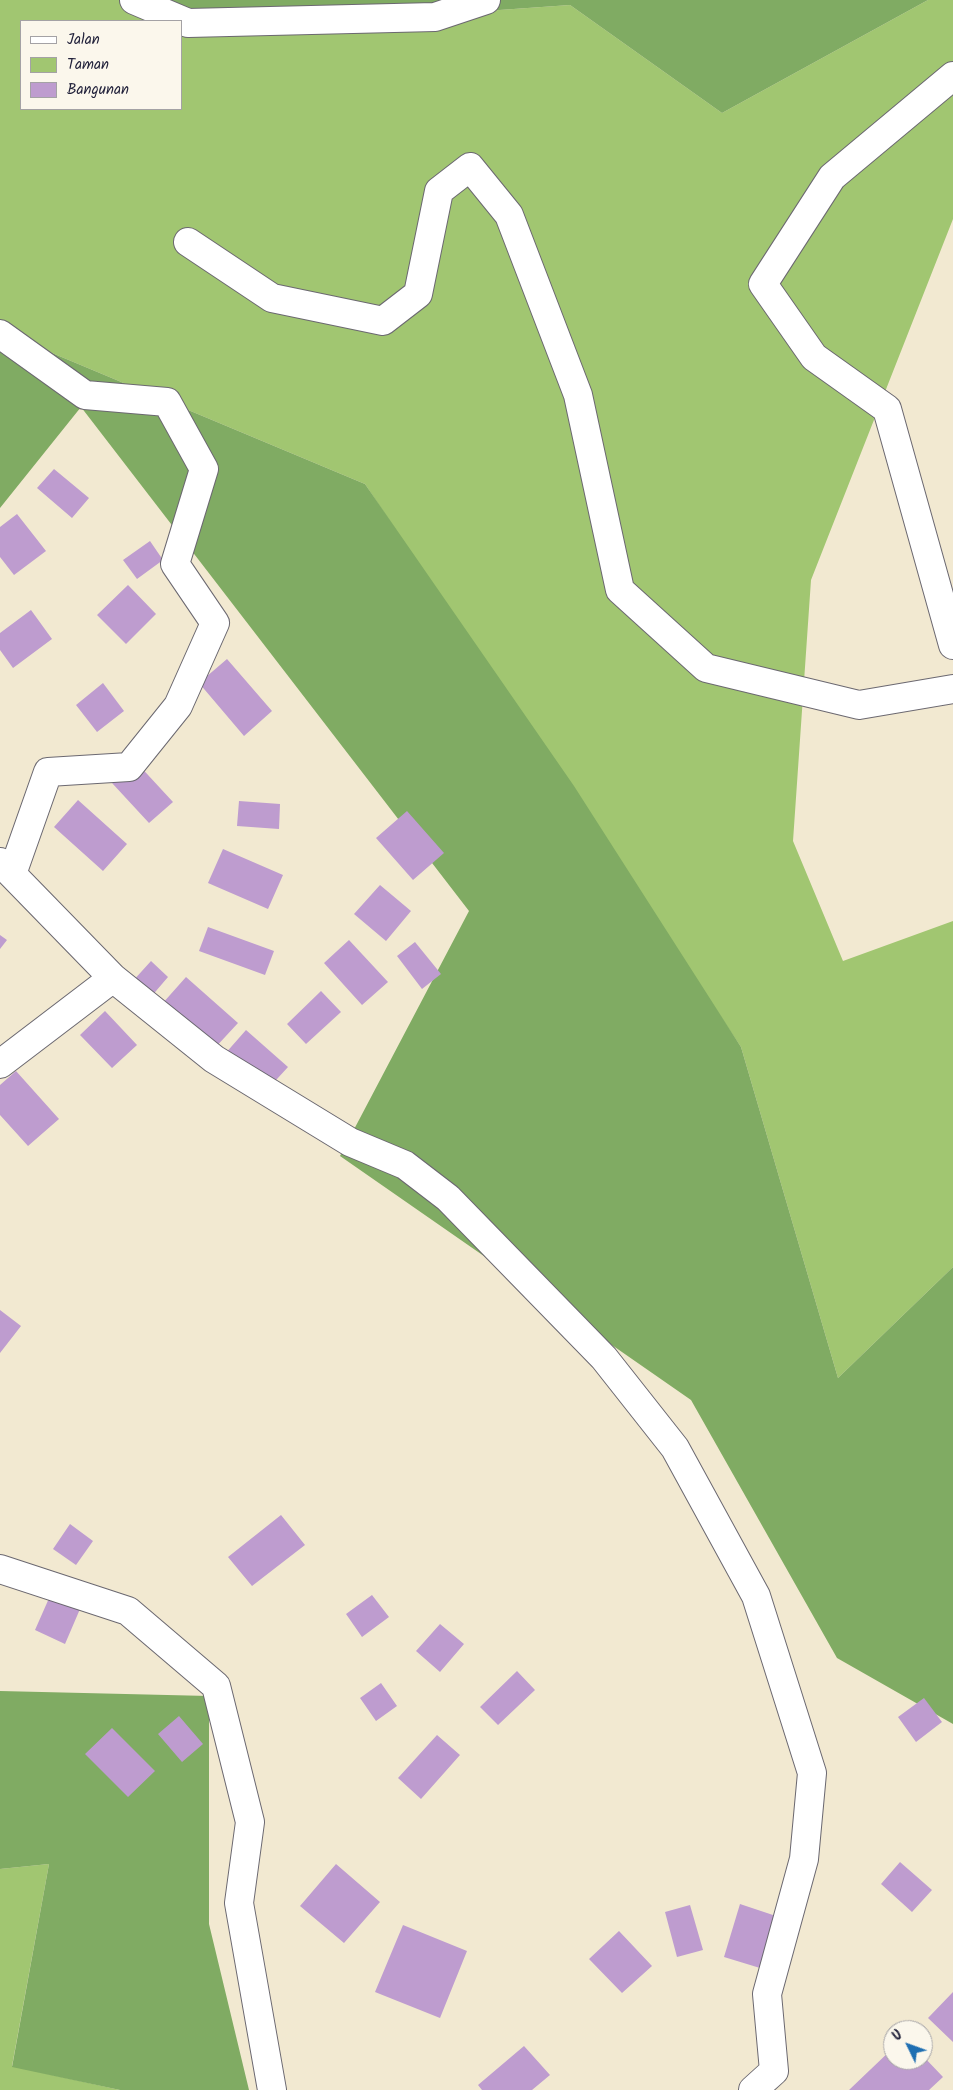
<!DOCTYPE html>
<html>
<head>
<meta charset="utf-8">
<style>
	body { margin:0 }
	#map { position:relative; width:953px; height:2090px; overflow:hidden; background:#f2e9d1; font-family:Kalam,sans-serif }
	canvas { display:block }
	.legend { position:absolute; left:20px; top:20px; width:162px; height:90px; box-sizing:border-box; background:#fbf7ec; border:1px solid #a4a2a5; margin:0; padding:6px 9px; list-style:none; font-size:15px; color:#22223b }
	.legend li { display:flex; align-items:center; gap:10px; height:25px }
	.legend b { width:25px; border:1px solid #a4a2a5 }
	.north { position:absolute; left:883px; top:2020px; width:50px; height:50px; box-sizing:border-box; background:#fbf7ec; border:1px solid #a4a2a5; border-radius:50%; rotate:312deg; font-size:14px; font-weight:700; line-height:20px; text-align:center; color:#22223b }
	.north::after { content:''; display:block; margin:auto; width:18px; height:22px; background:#1f6fb2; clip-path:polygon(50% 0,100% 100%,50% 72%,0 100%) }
</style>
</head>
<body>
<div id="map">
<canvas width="953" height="2090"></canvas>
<ul class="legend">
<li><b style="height:6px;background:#fff"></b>Jalan</li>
<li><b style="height:14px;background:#a1c671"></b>Taman</li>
<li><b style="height:14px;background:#be9ccf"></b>Bangunan</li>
</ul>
<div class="north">U</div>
</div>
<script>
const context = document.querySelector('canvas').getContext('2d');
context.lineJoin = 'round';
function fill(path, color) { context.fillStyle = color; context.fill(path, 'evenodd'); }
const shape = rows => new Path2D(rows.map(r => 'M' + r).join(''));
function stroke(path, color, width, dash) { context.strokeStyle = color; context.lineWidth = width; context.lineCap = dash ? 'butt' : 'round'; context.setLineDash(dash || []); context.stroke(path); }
const green = shape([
	[0,0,163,0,203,31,570,5,722,113,928,0,953,0,953,219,811,580,793,841,843,961,953,921,953,1267,838,1378,741,1047,365,484,52,353,0,323],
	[21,21,181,21,181,109,21,109],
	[49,1864,12,2066,120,2090,0,2090,0,1869]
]);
const forest = shape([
	[163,0,928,0,722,113,570,5,203,31],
	[0,323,52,353,365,484,574,786,741,1047,838,1378,953,1267,953,1724,837,1658,691,1400,340,1156,469,911,81,407,0,508],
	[0,1691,209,1696,209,1924,249,2090,120,2090,12,2067,49,1864,0,1869]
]);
const building = shape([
	[54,469,89,498,72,518,37,488],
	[17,514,46,551,14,575,0,557,0,527],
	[150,541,163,560,137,579,123,560],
	[128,585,156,614,126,644,97,615],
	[31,610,52,639,13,668,0,650,0,633],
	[227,659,272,711,244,736,199,683],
	[103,683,124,711,97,732,76,705],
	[136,762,173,802,149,823,112,783],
	[78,800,127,844,103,871,54,827],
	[239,801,280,804,279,829,237,826],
	[407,811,444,853,413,880,376,838],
	[223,849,283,875,268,909,208,883],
	[380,885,411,911,386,941,354,914],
	[208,927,274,951,265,975,199,951],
	[0,935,7,940,0,949],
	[349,940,388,982,362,1005,324,963],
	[415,942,441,974,422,989,397,956],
	[151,961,168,977,150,998,132,982],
	[186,977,238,1023,213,1050,162,1004],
	[321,991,341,1012,306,1044,287,1024],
	[105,1011,137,1045,112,1068,80,1035],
	[246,1030,288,1067,266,1091,224,1055],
	[16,1071,59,1119,28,1146,0,1115,0,1085],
	[0,1310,21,1326,0,1353],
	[281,1515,305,1545,252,1586,228,1557],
	[70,1524,93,1541,76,1565,53,1549],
	[372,1595,389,1617,362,1637,346,1614],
	[50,1596,80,1609,65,1644,35,1630],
	[440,1624,464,1644,440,1672,416,1651],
	[517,1671,535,1690,498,1725,480,1707],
	[381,1683,397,1706,376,1721,360,1698],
	[924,1698,942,1722,916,1742,898,1717],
	[179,1716,203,1744,182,1762,158,1734],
	[112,1728,155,1771,128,1797,85,1754],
	[437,1735,460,1755,421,1799,398,1778],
	[900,1862,932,1890,912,1912,881,1884],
	[336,1864,380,1902,344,1943,300,1906],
	[740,1904,776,1916,760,1968,724,1957],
	[690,1905,703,1950,677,1957,665,1912],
	[403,1925,467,1951,440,2018,375,1992],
	[619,1931,652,1966,622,1993,589,1959],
	[953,1992,953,2042,928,2018],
	[524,2046,550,2075,532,2090,482,2090,478,2085],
	[893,2048,893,2060,923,2060,923,2056,943,2077,929,2090,849,2090]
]);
const minor = shape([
	[134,0,188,23,435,17,486,0],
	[953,76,832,177,763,284,814,357,887,409,953,645],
	[188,242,272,298,383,321,418,294,439,191,470,167,509,215,578,395,620,590,706,668,859,705,953,689],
	[0,334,85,395,167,402,204,469,175,564,215,623,178,706,129,767,48,772,12,874],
	[0,862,113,978,214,1059,350,1142,405,1165,448,1198,604,1358,675,1448,756,1596,812,1773,804,1859,767,1994,774,2071,753,2090],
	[0,1064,113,978],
	[0,1569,128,1611,216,1686,250,1822,239,1903,272,2090]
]);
fill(green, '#a1c671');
fill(forest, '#80ab63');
fill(building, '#be9ccf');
stroke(minor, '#6b6870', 30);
stroke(minor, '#fff', 28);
</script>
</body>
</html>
